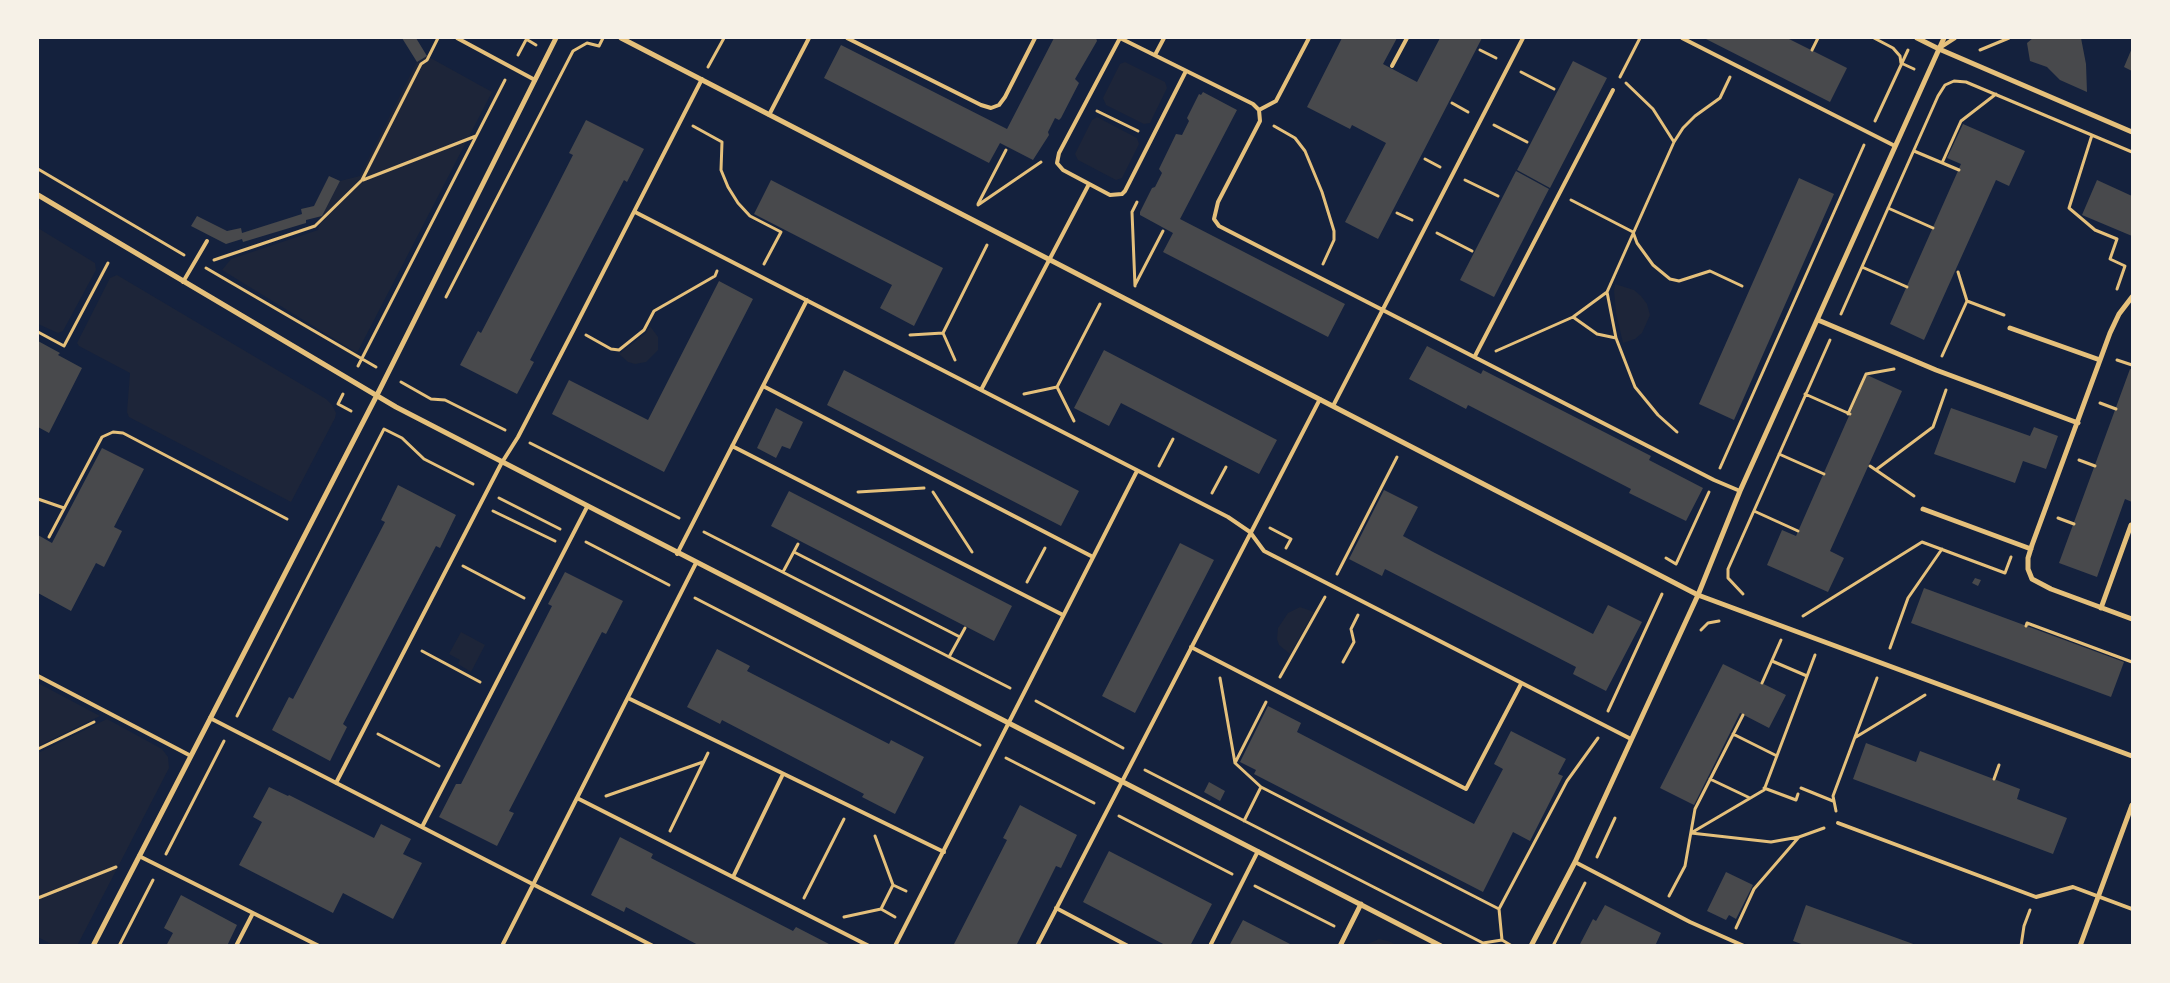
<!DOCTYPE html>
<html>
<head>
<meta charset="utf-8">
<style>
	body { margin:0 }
	#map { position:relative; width:2170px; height:983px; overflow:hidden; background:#14213d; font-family:Commissioner,sans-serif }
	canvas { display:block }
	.frame { position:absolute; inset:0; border:39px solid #f6f1e7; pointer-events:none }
</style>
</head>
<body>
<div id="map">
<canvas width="2170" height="983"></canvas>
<div class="frame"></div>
</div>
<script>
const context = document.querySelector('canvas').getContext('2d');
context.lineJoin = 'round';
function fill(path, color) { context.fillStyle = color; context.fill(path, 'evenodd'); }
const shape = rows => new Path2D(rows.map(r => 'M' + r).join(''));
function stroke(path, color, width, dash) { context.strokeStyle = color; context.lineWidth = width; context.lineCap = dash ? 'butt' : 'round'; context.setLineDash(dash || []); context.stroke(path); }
const green = shape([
	[427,56,492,92,357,353,222,270,231,259,318,230,322,216,340,181,360,176,417,62],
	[1125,62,1165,82,1167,88,1150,123,1144,124,1106,105,1103,98,1120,64],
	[1097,117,1137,138,1139,144,1122,178,1116,180,1078,160,1075,154,1092,120],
	[38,228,95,263,96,270,63,331,58,333,38,324],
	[117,275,326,399,332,405,336,413,335,418,291,502,129,417,127,412,130,373,79,346,77,343,110,278],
	[1615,284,1634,290,1641,296,1647,304,1650,315,1642,333,1635,339,1623,343,1616,313,1614,291],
	[650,326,658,337,658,350,646,362,635,364,628,362,619,354,646,333],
	[1300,607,1314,612,1290,654,1279,645,1277,639,1278,628,1288,613],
	[461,632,485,645,471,672,458,664,460,660,449,654],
	[38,683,100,716,38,746],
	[107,719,162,749,168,757,169,768,78,944,53,945,38,937,38,753],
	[1379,939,1388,941,1397,945,1365,945]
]);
const building = shape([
	[402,38,416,38,427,56,417,62],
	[1054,38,1096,38,1097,41,1075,79,1079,83,1061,118,1059,120,1055,118,1048,132,1049,135,1033,160,1000,143,989,163,824,78,841,45,1007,129],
	[1342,38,1397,38,1383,64,1417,82,1440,38,1482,38,1378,239,1345,222,1386,143,1352,125,1350,129,1307,107],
	[1704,38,1787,38,1847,68,1830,102],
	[2033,38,2081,38,2086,64,2087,92,2060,80,2047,67,2030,61,2027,43],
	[2132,48,2132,71,2124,67],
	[1573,61,1607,78,1550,188,1517,170],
	[1203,92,1237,110,1180,219,1345,304,1328,337,1163,252,1173,233,1140,215,1140,212,1152,188,1155,187,1162,173,1159,169,1176,134,1182,135,1189,121,1187,118,1199,94,1201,95],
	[586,120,644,149,627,182,624,180,530,360,534,362,517,394,460,365,478,331,481,333,547,206,573,155,569,153],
	[1963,124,2025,151,2009,186,1996,180,1924,340,1890,324,1961,164,1947,158],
	[1516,171,1549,189,1494,297,1460,280],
	[329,176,340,181,322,216,306,220,306,223,243,242,242,239,226,244,191,226,197,216,227,231,241,228,242,233,302,214,301,209,314,206],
	[1799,178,1834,194,1734,420,1699,404],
	[771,180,943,268,914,326,880,308,892,285,754,214],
	[2097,180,2132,196,2132,236,2082,215],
	[719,281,753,299,664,472,552,414,569,380,648,420],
	[38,341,60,353,58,355,82,368,49,433,38,427],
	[1427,346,1481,374,1483,370,1651,456,1649,460,1703,488,1686,521,1629,493,1631,489,1468,405,1466,409,1409,379],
	[1104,350,1277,440,1259,474,1121,403,1109,426,1074,408],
	[2130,369,2132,370,2132,502,2125,499,2097,577,2059,563],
	[844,370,1079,491,1061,526,827,405],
	[1867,375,1902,391,1830,551,1844,558,1828,592,1767,565,1782,530,1796,536],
	[776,408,803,422,790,449,782,446,776,458,757,448],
	[1951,408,2030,436,2034,427,2058,436,2046,469,2023,461,2015,483,1934,454],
	[102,448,144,469,114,527,122,531,104,567,96,563,71,611,38,593,38,535,52,543],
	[398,485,456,515,440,548,436,546,343,724,347,727,330,761,272,730,289,697,293,699,385,522,381,520],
	[1384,490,1418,507,1403,536,1433,552,1593,634,1608,605,1642,622,1606,691,1573,674,1576,667,1547,652,1385,569,1382,576,1349,559],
	[789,491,1012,606,994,641,771,526],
	[1180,543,1214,560,1135,713,1102,696],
	[565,572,623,601,606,634,602,632,509,811,514,813,497,846,439,817,456,784,461,784,552,606,548,604],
	[1975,578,1981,580,1978,586,1972,583],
	[1924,588,2124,662,2111,697,1911,623],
	[717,649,750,666,747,671,889,744,891,740,924,757,895,814,862,797,864,794,722,720,720,724,687,707],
	[1723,664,1786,695,1769,728,1740,713,1694,805,1660,788],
	[1268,706,1301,723,1297,732,1474,824,1503,769,1494,764,1511,731,1566,759,1558,774,1563,776,1530,841,1513,832,1483,892,1254,774,1256,770,1240,762],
	[1866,743,1916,762,1920,751,2020,789,2017,799,2067,818,2053,854,1853,779],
	[1209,782,1225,791,1220,801,1204,792],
	[269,787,288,796,289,795,374,838,381,824,411,839,403,854,422,863,393,919,343,893,333,913,239,865,262,822,253,817],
	[1020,805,1077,835,1061,868,1056,866,1016,946,953,946,1007,840,1003,838],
	[620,837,653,854,651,858,793,931,796,927,829,944,828,946,700,946,626,907,624,912,591,895],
	[1109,851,1212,904,1190,946,1167,946,1083,902],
	[1726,872,1753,885,1736,919,1729,915,1726,920,1707,911],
	[181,895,237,925,227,946,166,946,173,933,164,928],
	[1605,905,1661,933,1655,946,1579,946,1593,919,1596,921],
	[1806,905,1916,945,1916,946,1807,946,1793,941],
	[1243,920,1294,946,1229,946]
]);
const path = shape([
	[1874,38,1893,48,1900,56,1901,63],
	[526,39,536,45],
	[1480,50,1496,58],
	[1812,50,1818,38],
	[1980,50,2009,38],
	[518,55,527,38],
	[1901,63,1914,69],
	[708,67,724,38],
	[1521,72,1554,89],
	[1620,77,1640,38],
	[1626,83,1653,109,1674,142],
	[1452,103,1468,112],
	[1097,111,1138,131],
	[1875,121,1908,50],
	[1494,125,1527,142],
	[693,126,722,142,721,170,728,187,738,203,750,216,781,232,764,264],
	[1274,126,1295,138,1305,151,1322,192,1334,231,1334,240,1323,264],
	[2092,135,2069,208,2095,230,2117,239,2110,259,2125,266,2117,289],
	[1914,151,1959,170],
	[1425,159,1440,167],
	[1942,163,1961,121,1996,94],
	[38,169,184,255],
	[363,180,476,136],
	[1465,180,1498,196],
	[1571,200,1633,232,1637,243,1653,265,1670,279,1679,281,1710,271,1742,286],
	[978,204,1006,150],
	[978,205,1041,162],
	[1888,208,1933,228],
	[1397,213,1412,220],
	[1437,233,1472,251],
	[214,260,315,226,362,180,421,64,427,60,438,38],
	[1862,267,1907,287],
	[206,268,376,367],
	[1135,285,1163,231],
	[1135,286,1132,212,1137,202],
	[1607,292,1616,338,1635,387,1658,415,1677,432],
	[446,297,573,51,587,43,599,46,603,38],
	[1967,301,2004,315],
	[1841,314,1938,96,1945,85,1954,81,1966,82,2132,152],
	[1573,317,1597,334,1616,338],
	[38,332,64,346,108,263],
	[943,333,955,360],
	[586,335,611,349,619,350,644,330,654,311,715,276,717,271],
	[910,335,943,333,987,245],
	[1496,351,1573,317,1607,292,1674,142,1683,128,1695,116,1720,98,1730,77],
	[1942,356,1967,301,1958,272],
	[2117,360,2132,365],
	[358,366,505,80],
	[401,382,431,399,445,400,505,430],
	[343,394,338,404,351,411],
	[1024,394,1057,387],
	[1805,394,1850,414],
	[2100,403,2116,409],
	[1848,414,1866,374,1894,369],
	[1074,421,1057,387,1100,304],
	[530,443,679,518],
	[1779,454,1824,474],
	[2079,460,2095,466],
	[1159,466,1173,439],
	[1870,466,1914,496],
	[1720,468,1864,145],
	[1877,469,1933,427,1946,390],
	[858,492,924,488],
	[933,492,972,552],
	[1212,493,1226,467],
	[499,498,560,529],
	[38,499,64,508],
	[493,511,555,541],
	[1754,511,1798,531],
	[2058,518,2074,524],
	[1270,528,1291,539,1286,548],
	[704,532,1010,688],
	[49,537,102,437,113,432,123,433,287,519],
	[586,542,669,585],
	[794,552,960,637],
	[1666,558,1676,564],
	[1676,564,1709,492],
	[463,566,524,598],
	[783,572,798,544],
	[1337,574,1397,457],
	[1027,582,1045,548],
	[1743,594,1728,578,1728,569,1830,340],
	[695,598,980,745],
	[1803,616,1922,542,2005,573,2011,557],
	[2026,626,2027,623,2132,662],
	[1701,630,1708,623,1719,621],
	[1890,648,1908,598,1942,549],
	[422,651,480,682],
	[949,657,965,628],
	[1772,661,1807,676],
	[1343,662,1354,642,1351,629,1358,615],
	[1280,677,1325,597],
	[1220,678,1235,763,1261,787,1244,821],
	[1762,683,1781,640],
	[1036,701,1123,748],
	[1608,711,1662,594],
	[237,716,384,429,402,438,424,459,473,484],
	[378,734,439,766],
	[1733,734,1777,756],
	[1856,737,1925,695],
	[38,749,94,722],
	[1006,758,1094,803],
	[1235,763,1266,702],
	[1145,770,1483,943,1502,940,1512,946],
	[1710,779,1750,798],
	[1994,779,1999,765],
	[1261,787,1499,909],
	[1764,788,1796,800,1798,794],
	[1801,788,1833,801],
	[606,796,703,762],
	[1836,811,1833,796,1877,678],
	[1119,816,1232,874],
	[670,831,708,753],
	[1691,833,1764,790,1815,655],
	[1691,833,1771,842,1799,837],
	[875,836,893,885,906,891],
	[166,854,224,741],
	[1597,857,1615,818],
	[1255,886,1334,926],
	[1669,896,1685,866,1695,809,1743,715],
	[38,898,116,867],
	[804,898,844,819],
	[881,909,893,885],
	[844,917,881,909,895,917],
	[1736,928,1754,889,1799,837,1824,828],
	[1502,940,1499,909,1567,781,1598,738],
	[119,946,153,880],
	[1553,946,1585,883],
	[2021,946,2024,926,2030,910]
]);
const service = shape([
	[457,38,535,80],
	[847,38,981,105,991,108,999,105,1005,97,1035,38],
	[1120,38,1253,104,1259,110,1260,121,1218,202,1214,219,1219,226,1714,480,1740,491],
	[1120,38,1059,153,1057,163,1063,170,1110,195,1122,194,1125,191,1186,71],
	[1682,38,1895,146],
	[1941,47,1955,38],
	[1155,55,1164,38],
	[1392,66,1407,38],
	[1259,110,1276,101,1309,38],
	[769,115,809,38],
	[635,212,1228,517,1250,532,1264,551,1631,739],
	[183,282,207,241],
	[1475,356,1613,90],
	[763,386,1093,557],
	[981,390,1089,184],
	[1333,406,1523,38],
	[732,446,1063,615],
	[677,554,807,300],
	[1191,647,1466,789,1521,684],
	[38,676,191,756],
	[628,698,944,852],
	[210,718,653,946],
	[336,783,501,464,518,437,574,329,702,79],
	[577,798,869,946],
	[1838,823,2036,897,2073,887,2132,909],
	[422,827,587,507],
	[139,856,319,946],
	[1575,862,1690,922,1744,946],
	[733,877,783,774],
	[1056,908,1128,946],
	[236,946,253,913],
	[502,946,696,563],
	[895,946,1137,471],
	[1037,946,1320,399],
	[1210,946,1258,851]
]);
const minor = shape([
	[621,38,1698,595,2132,756],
	[1917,38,1939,49,2132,132],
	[38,195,396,407,1441,946],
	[2132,297,2119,314,2110,333,2032,545,2028,558,2028,569,2032,579,2051,589,2132,619],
	[1818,320,1936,370,2078,423],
	[2010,328,2100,360],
	[1923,509,2031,549],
	[2101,608,2131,525],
	[93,946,376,397,556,38],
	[1340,946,1361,904],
	[1531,946,1575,862,1698,595,1740,491,1944,38],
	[2080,946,2132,805]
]);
fill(green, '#1d2539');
fill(building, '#48494c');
stroke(path, '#e5c07b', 3);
stroke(service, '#e5c07b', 4);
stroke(minor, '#e5c07b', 5);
</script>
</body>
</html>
